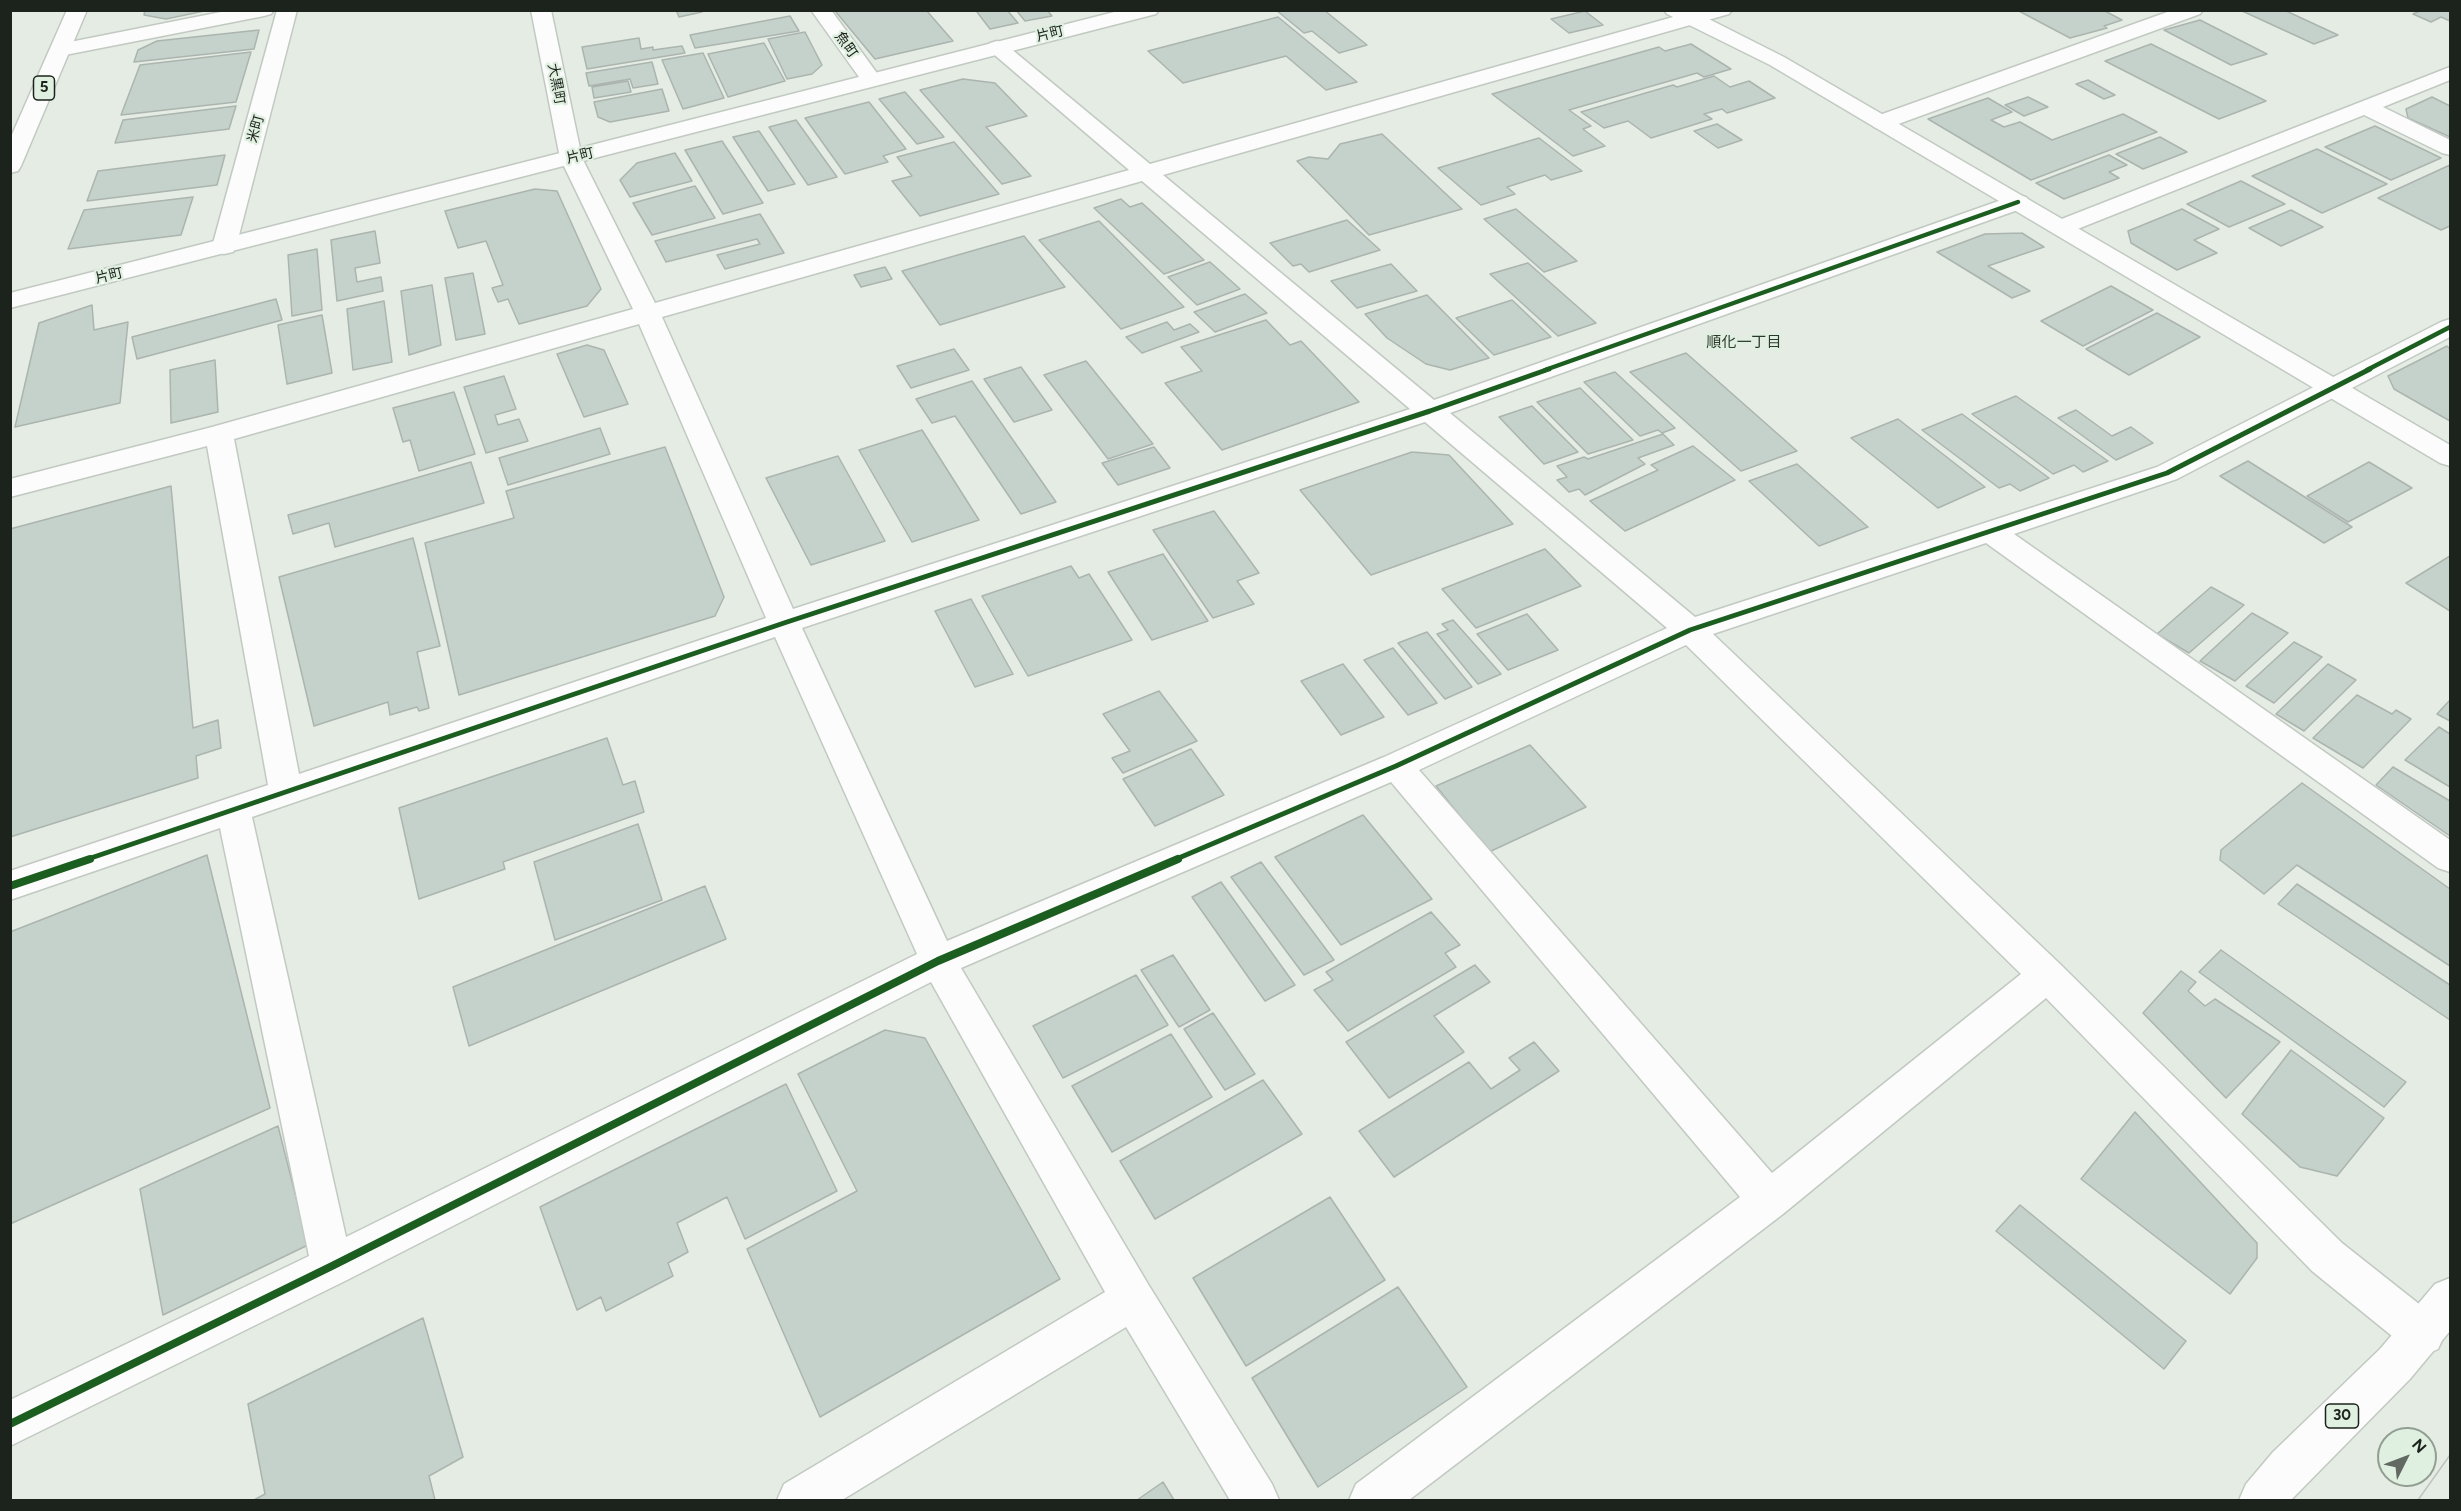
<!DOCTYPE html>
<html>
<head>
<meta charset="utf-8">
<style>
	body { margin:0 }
	#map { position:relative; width:2461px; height:1511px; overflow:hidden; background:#e4ece4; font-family:Figtree,sans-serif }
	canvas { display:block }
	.frame { position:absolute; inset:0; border:12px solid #1c221c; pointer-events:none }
	.north { position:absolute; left:2377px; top:1427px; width:60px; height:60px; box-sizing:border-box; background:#e0f0e0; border:2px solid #929e92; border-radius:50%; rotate:48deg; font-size:16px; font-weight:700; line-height:24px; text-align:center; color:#1c221c }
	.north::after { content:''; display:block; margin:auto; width:21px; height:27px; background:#626962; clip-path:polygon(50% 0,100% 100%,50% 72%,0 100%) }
</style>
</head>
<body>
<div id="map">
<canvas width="2461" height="1511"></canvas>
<div class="frame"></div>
<div class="north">N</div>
</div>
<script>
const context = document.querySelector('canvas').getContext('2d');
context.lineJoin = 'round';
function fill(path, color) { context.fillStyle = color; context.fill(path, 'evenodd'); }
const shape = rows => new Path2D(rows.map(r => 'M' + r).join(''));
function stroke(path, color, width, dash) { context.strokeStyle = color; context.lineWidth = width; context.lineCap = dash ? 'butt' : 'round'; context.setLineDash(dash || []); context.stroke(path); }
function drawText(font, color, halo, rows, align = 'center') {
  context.font = font + ' Figtree,"Noto Sans JP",sans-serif'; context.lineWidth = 4.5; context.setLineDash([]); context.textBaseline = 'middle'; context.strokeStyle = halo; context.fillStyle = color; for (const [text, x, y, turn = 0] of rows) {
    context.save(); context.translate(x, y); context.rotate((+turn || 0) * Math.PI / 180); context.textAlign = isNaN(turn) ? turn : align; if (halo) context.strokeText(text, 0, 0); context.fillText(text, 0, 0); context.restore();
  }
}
const building = shape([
	[145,10,209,10,166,19,144,15,145,10],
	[676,10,701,10,702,12,679,17,676,10],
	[841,10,926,10,953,41,875,59,836,12,841,10],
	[978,10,1007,10,1018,23,990,29,977,12,978,10],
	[1016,10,1047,10,1052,16,1025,21,1016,10],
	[1276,10,1324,10,1367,45,1339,53,1312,31,1304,33,1276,10],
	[2017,10,2103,10,2122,20,2104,26,2107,28,2070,38,2017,10],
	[2240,10,2284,10,2338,35,2314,44,2240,10],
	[2422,10,2450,10,2450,21,2441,17,2431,22,2413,14,2422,10],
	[1585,11,1603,25,1569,33,1551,19,1585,11],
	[790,16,799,31,695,48,690,35,790,16],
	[1278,17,1357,82,1326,90,1286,56,1183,83,1148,51,1278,17],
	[2200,20,2267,54,2231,65,2164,30,2200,20],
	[259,30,254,49,134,62,138,50,157,41,259,30],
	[805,32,822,65,812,74,787,79,768,39,805,32],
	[639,38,641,49,653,47,653,50,682,46,685,53,587,69,582,47,639,38],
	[764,43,785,81,728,97,708,54,764,43],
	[1691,44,1731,69,1704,77,1697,73,1569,110,1591,126,1583,129,1605,146,1573,156,1492,94,1659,47,1665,51,1691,44],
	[2151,44,2266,101,2219,119,2105,61,2151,44],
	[251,52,236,102,121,115,140,65,251,52],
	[703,53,724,98,683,109,662,60,703,53],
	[652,62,658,84,633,88,630,79,589,86,586,73,652,62],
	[1714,76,1730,87,1749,81,1775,98,1727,113,1722,109,1704,114,1712,119,1651,138,1628,121,1604,128,1581,112,1673,85,1677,87,1714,76],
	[963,79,995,83,1027,116,986,127,1031,176,1002,184,920,90,963,79],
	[2088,80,2115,95,2104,99,2076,84,2088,80],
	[628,81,631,92,594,98,592,87,628,81],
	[662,89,669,111,610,122,598,117,594,102,662,89],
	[905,92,944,137,917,144,879,99,905,92],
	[2028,97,2048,107,2024,116,2005,105,2028,97],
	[2432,97,2450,106,2450,137,2408,118,2406,109,2432,97],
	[1988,98,2012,112,1991,120,2004,127,2020,122,2052,140,2123,114,2157,132,2031,180,1928,119,1988,98],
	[869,102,906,149,883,156,888,162,845,174,805,118,869,102],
	[236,106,229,129,115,143,123,120,236,106],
	[796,120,837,177,808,185,769,127,796,120],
	[1717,124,1742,140,1718,148,1694,131,1717,124],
	[2375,126,2441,158,2391,180,2325,147,2375,126],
	[759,131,795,184,768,191,733,137,759,131],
	[1382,134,1462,209,1369,235,1297,161,1309,157,1328,159,1340,144,1382,134],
	[2160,137,2187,152,2143,169,2116,154,2160,137],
	[1539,138,1582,171,1551,180,1545,175,1507,187,1515,194,1481,205,1438,168,1539,138],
	[722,141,763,203,723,214,685,150,722,141],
	[954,142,999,194,920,216,892,181,912,176,897,157,954,142],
	[2317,149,2387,184,2322,213,2252,176,2317,149],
	[675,153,692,181,630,197,620,180,637,163,675,153],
	[225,155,217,185,87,201,98,171,225,155],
	[2109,155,2127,165,2109,172,2119,178,2064,199,2036,183,2109,155],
	[2450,165,2450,226,2441,230,2378,198,2450,165],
	[2241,181,2285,204,2229,227,2187,204,2241,181],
	[695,186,715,218,652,235,633,203,695,186],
	[535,189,557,191,601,289,587,306,519,324,508,299,498,302,492,288,503,285,486,241,458,248,445,211,535,189],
	[193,197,181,235,68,249,84,210,193,197],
	[1121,199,1130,207,1142,203,1204,260,1164,274,1094,208,1121,199],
	[1516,209,1577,261,1544,272,1484,219,1516,209],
	[2182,209,2219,229,2194,240,2217,253,2177,270,2131,243,2128,231,2182,209],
	[2291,210,2323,227,2281,246,2249,228,2291,210],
	[760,214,784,253,725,269,717,255,760,244,757,239,666,262,655,241,760,214],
	[1347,220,1380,250,1309,272,1301,264,1293,266,1270,243,1347,220],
	[1099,221,1184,307,1121,329,1039,240,1099,221],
	[375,231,380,263,355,268,357,282,381,277,383,291,337,301,331,240,375,231],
	[2022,233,2044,247,1988,266,2030,291,2012,298,1937,252,1985,234,2022,233],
	[1024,236,1065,287,940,325,902,271,1024,236],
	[317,249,322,310,292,316,288,255,317,249],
	[1210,262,1240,289,1197,305,1168,277,1210,262],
	[1528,263,1596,323,1558,336,1490,274,1528,263],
	[1391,264,1417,291,1357,308,1331,281,1391,264],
	[885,267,892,279,861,287,854,275,885,267],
	[473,273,485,334,456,340,445,278,473,273],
	[432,285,441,345,409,355,401,291,432,285],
	[2111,286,2153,310,2083,346,2041,321,2111,286],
	[1245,294,1267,313,1215,332,1194,312,1245,294],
	[1427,295,1489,358,1450,370,1426,364,1387,338,1365,314,1427,295],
	[276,299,282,320,137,359,132,337,276,299],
	[1512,300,1551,337,1494,355,1456,318,1512,300],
	[384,301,392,362,353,370,347,309,384,301],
	[92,305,94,330,128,322,120,403,15,427,39,323,92,305],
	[2157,313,2200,337,2129,375,2086,349,2157,313],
	[322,315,332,373,287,384,278,325,322,315],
	[1266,320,1290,345,1301,341,1359,402,1222,450,1165,383,1202,371,1181,347,1266,320],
	[1167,322,1174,330,1190,324,1199,332,1142,353,1126,337,1167,322],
	[587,345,604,350,628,404,584,417,557,354,587,345],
	[2447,346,2450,349,2450,421,2394,389,2388,376,2447,346],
	[954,349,969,370,911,388,897,366,954,349],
	[1686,353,1797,451,1741,471,1630,372,1686,353],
	[215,360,218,412,171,423,170,370,215,360],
	[1086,361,1153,444,1108,459,1044,375,1086,361],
	[1021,367,1052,410,1014,422,984,379,1021,367],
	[1615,372,1675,428,1662,433,1658,430,1640,436,1584,382,1615,372],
	[504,376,516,409,495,415,498,425,519,419,528,441,486,453,464,387,504,376],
	[972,381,1056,502,1021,514,955,416,932,423,916,399,972,381],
	[1580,388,1633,440,1588,454,1537,402,1580,388],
	[454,392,475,454,419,471,410,440,403,442,393,408,454,392],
	[2016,396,2108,461,2083,472,2074,465,2053,474,1972,414,2016,396],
	[1532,406,1578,452,1544,464,1499,417,1532,406],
	[2076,410,2112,436,2131,427,2153,443,2116,460,2058,418,2076,410],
	[1962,414,2049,478,2020,491,2010,484,1999,488,1922,430,1962,414],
	[1898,419,1985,487,1938,508,1851,438,1898,419],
	[600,428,610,454,508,485,499,458,600,428],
	[922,430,979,520,912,542,859,450,922,430],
	[1663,434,1674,445,1638,458,1645,464,1585,495,1579,489,1569,492,1557,480,1567,477,1557,466,1584,457,1588,459,1663,434],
	[1693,446,1735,480,1625,531,1590,501,1658,470,1651,465,1693,446],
	[665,447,724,597,715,616,459,695,425,543,514,518,506,491,665,447],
	[1154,447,1170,468,1118,485,1102,463,1154,447],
	[1412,452,1449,455,1513,524,1371,575,1300,490,1412,452],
	[838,456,885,541,811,565,766,478,838,456],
	[2248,461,2352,527,2324,543,2220,476,2248,461],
	[471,462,484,503,335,547,329,523,293,534,288,515,471,462],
	[2369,462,2412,488,2348,522,2307,496,2369,462],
	[1797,464,1868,527,1819,546,1749,481,1797,464],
	[171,486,193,728,218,720,221,748,196,756,198,778,10,837,10,529,171,486],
	[1214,511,1259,573,1237,581,1254,604,1213,618,1153,530,1214,511],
	[413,538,440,646,417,652,429,708,419,711,417,707,390,715,388,702,314,726,279,577,413,538],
	[1545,549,1581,586,1476,628,1442,589,1545,549],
	[1163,554,1208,621,1152,640,1108,572,1163,554],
	[2450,556,2450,611,2406,583,2450,556],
	[1071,566,1079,578,1089,574,1132,640,1028,676,982,596,1071,566],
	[2211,587,2244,605,2189,653,2157,634,2211,587],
	[971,599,1013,674,975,687,935,611,971,599],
	[2252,613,2288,633,2235,681,2200,661,2252,613],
	[1527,614,1558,650,1508,670,1477,634,1527,614],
	[1453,620,1501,674,1478,684,1437,634,1448,630,1442,624,1453,620],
	[1427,632,1472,687,1445,699,1398,643,1427,632],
	[2294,642,2322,657,2274,703,2246,686,2294,642],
	[1393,648,1437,703,1408,715,1364,660,1393,648],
	[1343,664,1384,717,1341,735,1301,681,1343,664],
	[2328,664,2356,680,2304,731,2276,714,2328,664],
	[1159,691,1197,741,1123,773,1112,758,1130,751,1103,714,1159,691],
	[2357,695,2392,714,2396,710,2411,719,2363,768,2313,738,2357,695],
	[2450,700,2450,721,2437,714,2450,700],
	[2439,727,2450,734,2450,787,2405,760,2439,727],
	[607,738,623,785,635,781,644,812,503,862,505,869,419,899,399,808,607,738],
	[1530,745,1586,807,1489,852,1436,786,1530,745],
	[1191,749,1224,795,1155,826,1123,779,1191,749],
	[2393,767,2450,801,2450,836,2376,785,2393,767],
	[2302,783,2450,889,2450,966,2297,865,2264,894,2220,860,2221,850,2302,783],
	[1363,815,1432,899,1341,945,1275,857,1363,815],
	[638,824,662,900,555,940,534,862,638,824],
	[207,855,270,1108,10,1224,10,932,207,855],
	[1261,862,1334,960,1304,975,1231,877,1261,862],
	[1221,882,1295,985,1265,1001,1192,897,1221,882],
	[2297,884,2450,985,2450,1020,2278,904,2297,884],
	[705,886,726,939,469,1046,453,987,705,886],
	[1431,912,1460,945,1445,953,1456,967,1348,1031,1314,990,1333,980,1326,972,1431,912],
	[2221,950,2406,1082,2384,1107,2199,972,2221,950],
	[1173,955,1210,1010,1179,1027,1141,970,1173,955],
	[1475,965,1490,982,1434,1016,1464,1052,1389,1098,1346,1042,1475,965],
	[2181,971,2196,982,2188,991,2205,1006,2215,999,2280,1042,2226,1098,2143,1013,2181,971],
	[1136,975,1168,1025,1063,1078,1033,1026,1136,975],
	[1213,1013,1255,1074,1225,1090,1184,1029,1213,1013],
	[885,1030,925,1038,1060,1279,820,1417,747,1249,857,1191,798,1074,885,1030],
	[1171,1034,1212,1097,1112,1152,1072,1086,1171,1034],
	[1534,1042,1559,1071,1394,1177,1359,1131,1469,1062,1491,1089,1520,1070,1509,1058,1534,1042],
	[2291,1050,2384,1118,2337,1176,2300,1167,2242,1114,2291,1050],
	[1263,1080,1302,1134,1155,1219,1120,1161,1263,1080],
	[786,1084,837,1191,745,1239,727,1197,677,1223,688,1252,668,1263,673,1276,606,1311,601,1297,577,1310,540,1207,786,1084],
	[2135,1112,2257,1243,2257,1258,2230,1294,2081,1179,2135,1112],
	[278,1126,308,1245,163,1315,140,1189,278,1126],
	[1330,1197,1385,1280,1246,1366,1193,1278,1330,1197],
	[2020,1205,2186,1341,2164,1369,1996,1231,2020,1205],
	[1398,1287,1467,1387,1318,1487,1252,1378,1398,1287],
	[423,1318,463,1457,429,1476,435,1500,254,1500,265,1494,248,1404,423,1318],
	[1163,1482,1174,1500,1137,1500,1163,1482]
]);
const street = shape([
	[231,10,274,10,271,14,264,16,60,56,53,54,50,50,53,46,60,44,231,10],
	[277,10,297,10,236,247,233,252,224,254,215,252,212,247,277,10],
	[531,10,551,10,582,158,655,303,1129,170,990,51,987,47,990,43,997,41,1004,43,1150,164,1698,10,1732,10,1729,14,1163,175,1434,400,2010,197,2018,195,2026,197,2030,202,2026,207,1450,413,1695,617,2157,467,2441,322,2450,319,2450,337,2177,479,2014,534,2450,840,2450,872,2438,868,1986,543,1713,634,2060,964,2342,1243,2438,1319,2445,1334,2438,1349,2423,1356,2408,1349,2312,1271,2046,998,1783,1214,1409,1500,1349,1500,1356,1484,1740,1197,1391,782,961,968,1148,1284,1272,1484,1279,1500,1230,1500,1126,1327,842,1500,777,1500,784,1484,1105,1292,931,982,347,1280,10,1446,10,1400,309,1256,220,828,10,900,10,871,268,785,207,446,10,497,10,479,212,427,633,309,560,158,531,10],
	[1142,181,1410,409,793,609,662,317,1142,181],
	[639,324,766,618,299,774,234,439,639,324],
	[1425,422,1667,628,1384,757,947,941,802,628,1425,422],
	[775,637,917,954,346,1237,252,817,775,637],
	[1686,645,2021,974,1772,1173,1419,770,1686,645],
	[811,10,831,10,882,80,878,84,871,86,864,84,811,10],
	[2173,10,2203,10,2200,14,1890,127,1882,129,1874,127,1871,122,1874,117,2173,10],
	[2450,67,2450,80,2383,107,2450,140,2450,155,2442,153,2364,115,2070,232,2062,234,2054,232,2050,227,2054,222,2450,67]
]);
const secondary = shape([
	[1122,10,1159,10,1156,14,10,308,10,293,1122,10],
	[1664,10,1691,10,1784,57,2450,445,2450,466,2440,463,1770,65,1667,14,1664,10]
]);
const primary = shape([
	[67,10,87,10,21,166,18,171,10,173,10,139,67,10],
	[2450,1278,2450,1331,2410,1379,2291,1500,2239,1500,2246,1484,2273,1452,2380,1349,2435,1284,2450,1278]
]);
const tram = shape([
	[2418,1500,2450,1455]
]);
const cyclewayFar2 = shape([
	[1545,370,2018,202],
	[2367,370,2450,327]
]);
const cyclewayFar1 = shape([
	[85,860,784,623,1430,411,1549,369],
	[1174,860,1396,766,1690,630,2167,473,2370,369]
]);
const cycleway = shape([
	[10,886,90,859],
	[10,1424,332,1266,938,961,1178,859]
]);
const farStreetnames = [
	["片町",1050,34,-14],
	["魚町",846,45,54],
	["大黒町",556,84,79],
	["米町",256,129,-75],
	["片町",580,156,-14],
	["片町",109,276,-14]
];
const shields = [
	[44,88,21],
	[2342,1416,33]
];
const shieldNames = [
	["5",44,88],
	["30",2342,1416]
];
const farNeighbourhoodnames = [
	["順化一丁目",1744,343]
];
fill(building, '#c5d2cb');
stroke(building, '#acb4af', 1.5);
stroke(street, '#c2c9c2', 3);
stroke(secondary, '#c2c9c2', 3);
stroke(primary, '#c2c9c2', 3);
fill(street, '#fbfcfb');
fill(secondary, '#fbfcfb');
fill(primary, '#fbfcfb');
stroke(tram, '#c0c3c0', 1.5);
stroke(cyclewayFar2, '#1b5e20', 4.5);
stroke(cyclewayFar1, '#1b5e20', 5);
stroke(cycleway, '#1b5e20', 8);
drawText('14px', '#1c221c', '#e0f0e0', farStreetnames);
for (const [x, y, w] of shields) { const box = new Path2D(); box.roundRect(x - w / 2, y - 12, w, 24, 4.5); context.fillStyle = '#e0f0e0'; context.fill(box); stroke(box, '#1c221c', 1.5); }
drawText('bold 15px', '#1c221c', null, shieldNames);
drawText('15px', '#2c382c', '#e0f0e0', farNeighbourhoodnames);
</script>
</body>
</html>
